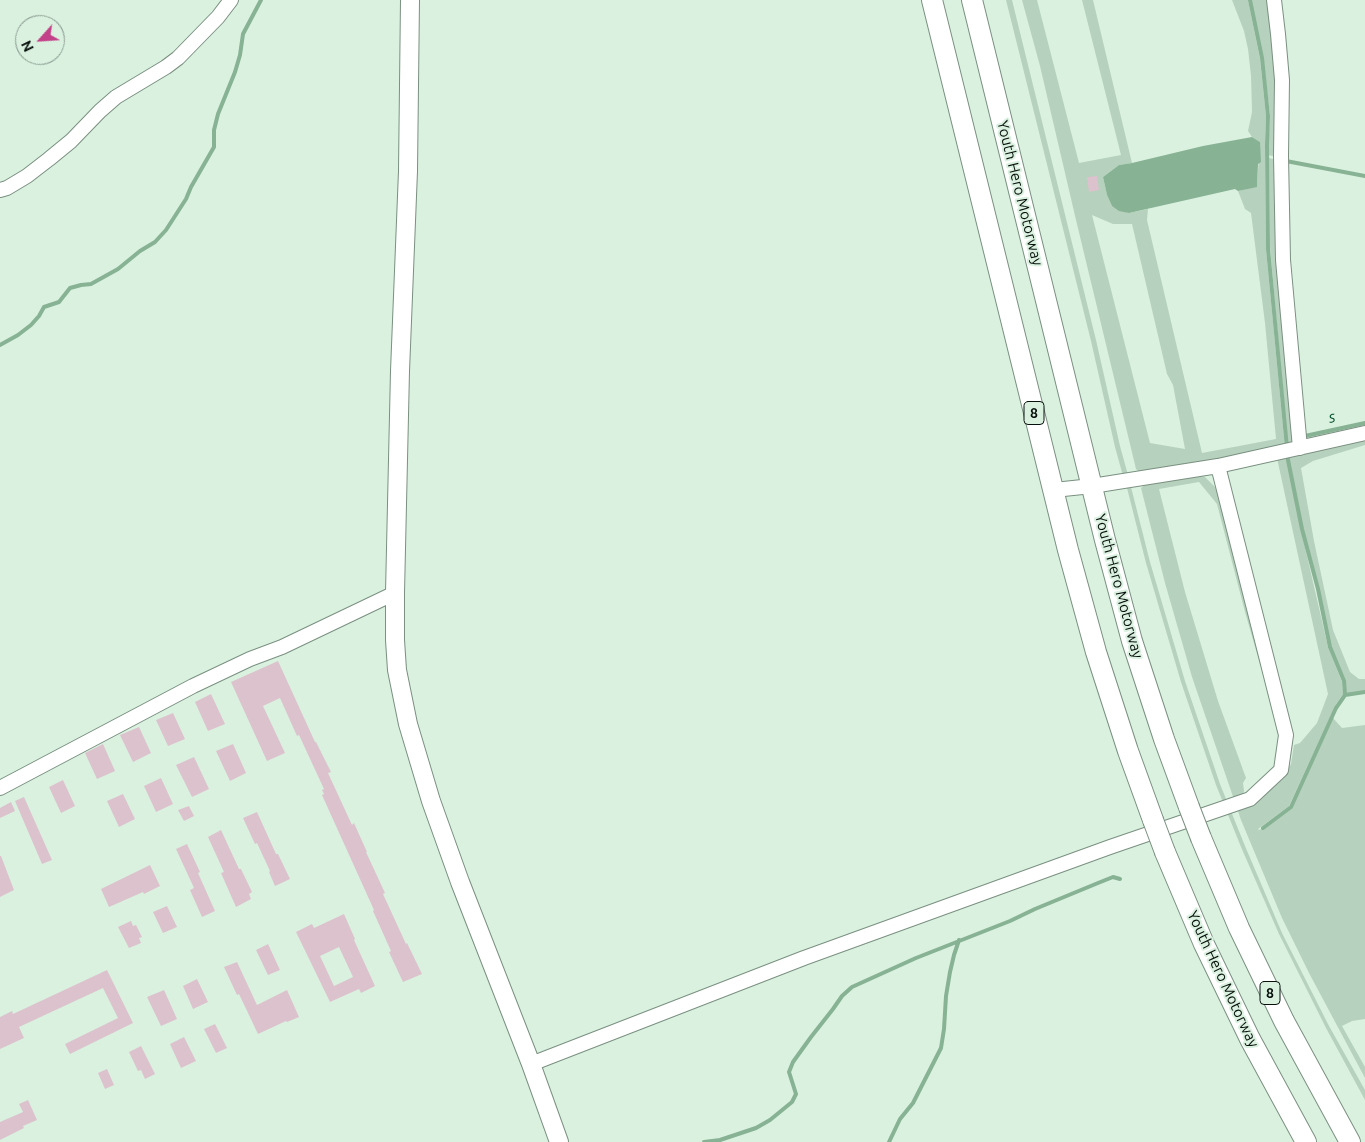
<!DOCTYPE html>
<html>
<head>
<meta charset="utf-8">
<style>
	body { margin:0 }
	#map { position:relative; width:1365px; height:1142px; overflow:hidden; background:#daf1e0; font-family:Ubuntu,sans-serif }
	canvas { display:block }
	.north { position:absolute; left:15px; top:15px; width:50px; height:50px; box-sizing:border-box; background:#daf1e0; border:1px solid #86978b; border-radius:50%; rotate:244deg; font-size:14px; font-weight:700; line-height:20px; text-align:center; color:#09110c }
	.north::after { content:''; display:block; margin:auto; width:18px; height:22px; background:#c34188; clip-path:polygon(50% 0,100% 100%,50% 72%,0 100%) }
</style>
</head>
<body>
<div id="map">
<canvas width="1365" height="1142"></canvas>
<div class="north">N</div>
</div>
<script>
const context = document.querySelector('canvas').getContext('2d');
context.lineJoin = 'round';
function fill(path, color) { context.fillStyle = color; context.fill(path, 'evenodd'); }
const shape = rows => new Path2D(rows.map(r => 'M' + r).join(''));
function stroke(path, color, width, dash) { context.strokeStyle = color; context.lineWidth = width; context.lineCap = dash ? 'butt' : 'round'; context.setLineDash(dash || []); context.stroke(path); }
function drawText(font, color, halo, rows, align = 'center') {
  context.font = font + ' Ubuntu,sans-serif'; context.lineWidth = 4; context.setLineDash([]); context.textBaseline = 'middle'; context.strokeStyle = halo; context.fillStyle = color; for (const [text, x, y, turn = 0] of rows) {
    context.save(); context.translate(x, y); context.rotate((+turn || 0) * Math.PI / 180); context.textAlign = isNaN(turn) ? turn : align; if (halo) context.strokeText(text, 0, 0); context.fillText(text, 0, 0); context.restore();
  }
}
const green = shape([
	[1006,0,1012,0,1096,340,1120,446,1128,475,1123,476,1115,447,1091,341],
	[1022,0,1037,0,1079,163,1121,155,1082,0,1093,0,1132,163,1119,165,1103,177,1107,195,1112,206,1129,213,1148,209,1147,220,1202,453,1276,439,1265,323,1251,213,1245,209,1238,191,1257,186,1260,142,1252,137,1248,131,1252,112,1251,76,1248,49,1244,31,1232,0,1248,0,1260,59,1266,116,1265,145,1266,249,1285,448,1143,472,1139,472,1136,469,1076,220,1040,66],
	[1092,215,1113,224,1132,224,1167,374,1173,385,1185,449,1150,443],
	[1251,0,1270,0,1275,39,1277,157,1268,155,1270,115,1263,57],
	[1269,158,1277,160,1293,445,1288,448,1270,247],
	[1365,438,1365,445,1313,461,1301,468,1314,541,1333,630,1350,672,1359,679,1365,679,1365,691,1346,694,1344,681,1331,647,1318,589,1303,529,1288,455],
	[1286,456,1301,530,1328,647,1342,682,1343,694,1336,704,1289,806,1258,829,1259,830,1263,828,1292,807,1333,718,1342,728,1365,725,1365,1019,1352,1021,1342,1026,1365,1067,1365,1078,1309,973,1282,918,1241,820,1192,677,1165,583,1141,488,1146,484,1198,475,1205,477,1215,487,1221,500,1275,716,1245,612,1217,504,1199,482,1159,489,1185,592,1218,701,1246,778,1243,783,1244,791,1242,799,1282,778,1291,764,1294,745,1300,743,1317,723,1328,694,1277,458],
	[1131,487,1150,562,1185,681,1220,784,1245,846,1282,933,1329,1026,1365,1090,1365,1100,1326,1028,1279,934,1241,847,1216,785,1181,682,1146,563,1127,488]
]);
const water = shape([
	[1252,137,1260,142,1261,162,1258,164,1257,187,1238,191,1235,189,1129,213,1119,211,1112,206,1107,195,1103,177,1119,165,1132,163,1203,146]
]);
const stream = shape([
	[1250,0,1262,58,1268,116,1267,145,1268,249,1287,448],
	[1286,161,1365,176],
	[0,345,18,335,31,325,39,316,44,307,59,302,70,288,81,285,91,284,118,269,140,251,155,242,166,230,186,199,191,187,214,147,214,130,218,114,235,72,240,55,243,34,261,0],
	[1305,436,1365,423],
	[1287,455,1302,529,1318,589,1330,647,1344,681,1345,695,1365,692],
	[1263,828,1291,807,1336,708,1345,695],
	[704,1142,720,1140,756,1128,770,1120,792,1102,796,1094,789,1072,793,1062,811,1037,833,1009,842,996,852,987,916,958,1010,921,1035,909,1098,883,1113,877,1120,879],
	[889,1142,900,1119,913,1103,941,1048,944,1029,946,996,950,972,954,955,959,940]
]);
const building = shape([
	[1097,176,1099,190,1089,192,1087,177],
	[278,661,315,742,316,742,331,772,328,773,352,825,354,823,367,852,366,852,385,893,383,894,406,944,407,943,422,974,403,982,389,952,391,951,373,911,374,910,322,795,324,794,322,790,324,789,299,735,297,736,280,698,263,706,285,753,267,761,231,682],
	[211,694,225,724,208,731,195,702],
	[173,713,185,739,168,746,156,720],
	[139,727,151,753,133,762,120,735],
	[103,744,115,771,97,779,85,753],
	[233,744,246,773,230,781,216,751],
	[194,757,209,789,192,797,176,765],
	[161,778,173,804,156,812,144,786],
	[63,780,75,806,61,813,49,787],
	[123,794,135,819,119,827,107,801],
	[24,797,52,860,42,864,15,801],
	[11,802,15,811,0,818,0,808],
	[189,806,194,816,184,821,178,810],
	[257,812,276,854,278,854,290,879,275,886,269,872,270,871,257,843,255,844,243,818],
	[221,830,239,869,241,869,252,892,249,894,251,899,236,907,221,873,224,872,208,837],
	[187,844,200,872,198,873,215,911,202,917,190,890,194,888,176,849],
	[0,856,1,856,14,890,0,897],
	[150,865,160,886,144,894,143,892,109,907,101,889],
	[167,906,177,927,163,933,153,912],
	[344,914,355,939,354,940,375,986,361,993,359,989,330,1002,296,932,312,924,314,928],
	[339,947,353,977,334,986,320,956],
	[131,921,133,926,136,925,142,937,139,938,141,943,129,948,118,927],
	[268,944,280,970,268,975,256,950],
	[237,962,257,1005,287,990,299,1017,287,1022,286,1021,258,1034,239,994,237,995,224,967],
	[107,970,133,1023,70,1054,65,1044,118,1018,103,988,19,1027,24,1038,0,1049,0,1017,12,1011,13,1014],
	[197,979,208,1002,193,1009,183,986],
	[164,990,177,1019,161,1026,147,997],
	[215,1024,227,1048,216,1053,204,1029],
	[184,1037,196,1061,181,1068,170,1044],
	[141,1046,155,1074,145,1079,141,1070,138,1071,129,1052],
	[107,1069,114,1085,105,1089,98,1073],
	[28,1100,37,1120,23,1126,24,1128,0,1140,0,1122,23,1112,19,1104]
]);
const minor = shape([
	[1274,0,1278,34,1282,80,1281,156,1283,260,1300,448],
	[0,190,7,188,27,176,49,159,71,141,100,111,116,97,166,67,178,58,218,17,231,0],
	[1054,490,1092,486,1218,466,1365,433],
	[0,788,193,686,250,659,282,647,395,593],
	[531,1064,804,958,1110,847,1250,799,1281,770,1286,735,1218,466]
]);
const major = shape([
	[410,0,408,171,400,371,395,593,395,640,397,670,408,724,431,801,460,882,531,1064,559,1142]
]);
const highway = shape([
	[932,0,1068,550,1096,652,1128,751,1153,820],
	[972,0,1105,540,1132,641,1164,739,1189,807],
	[1201,838,1239,928,1284,1021,1350,1142],
	[1165,852,1204,944,1250,1039,1306,1142]
]);
const highwayBridge = shape([
	[1189,807,1201,838],
	[1153,820,1165,852]
]);
const shields = [
	[1034,413,20],
	[1270,993,20]
];
const shieldNames = [
	["8",1034,413],
	["8",1270,993]
];
const streetNames = [
	["Youth Hero Motorway",1020,193,76],
	["Youth Hero Motorway",1119,586,75],
	["Youth Hero Motorway",1223,979,65]
];
const waterNames = [
	["s",1332,417,-12]
];
fill(green, '#b6d1bd');
fill(water, '#87b293');
stroke(stream, '#87b293', 4);
fill(building, '#dcc2cd');
stroke(minor, '#7a9080', 16);
stroke(major, '#7a9080', 20);
stroke(highway, '#7a9080', 22);
stroke(minor, '#fff', 14);
stroke(major, '#fff', 18);
stroke(highway, '#fff', 20);
stroke(highwayBridge, '#7a9080', 22, []);
stroke(highwayBridge, '#fff', 20);
for (const [x, y, w] of shields) { const box = new Path2D(); box.roundRect(x - w / 2, y - 11.5, w, 23, 4); context.fillStyle = '#daf1e0'; context.fill(box); stroke(box, '#09110c', 1); }
drawText('bold 14px', '#09110c', null, shieldNames);
drawText('15px', '#09110c', '#daf1e0', streetNames);
drawText('italic 16px', '#014e28', '#daf1e0', waterNames);
</script>
</body>
</html>
